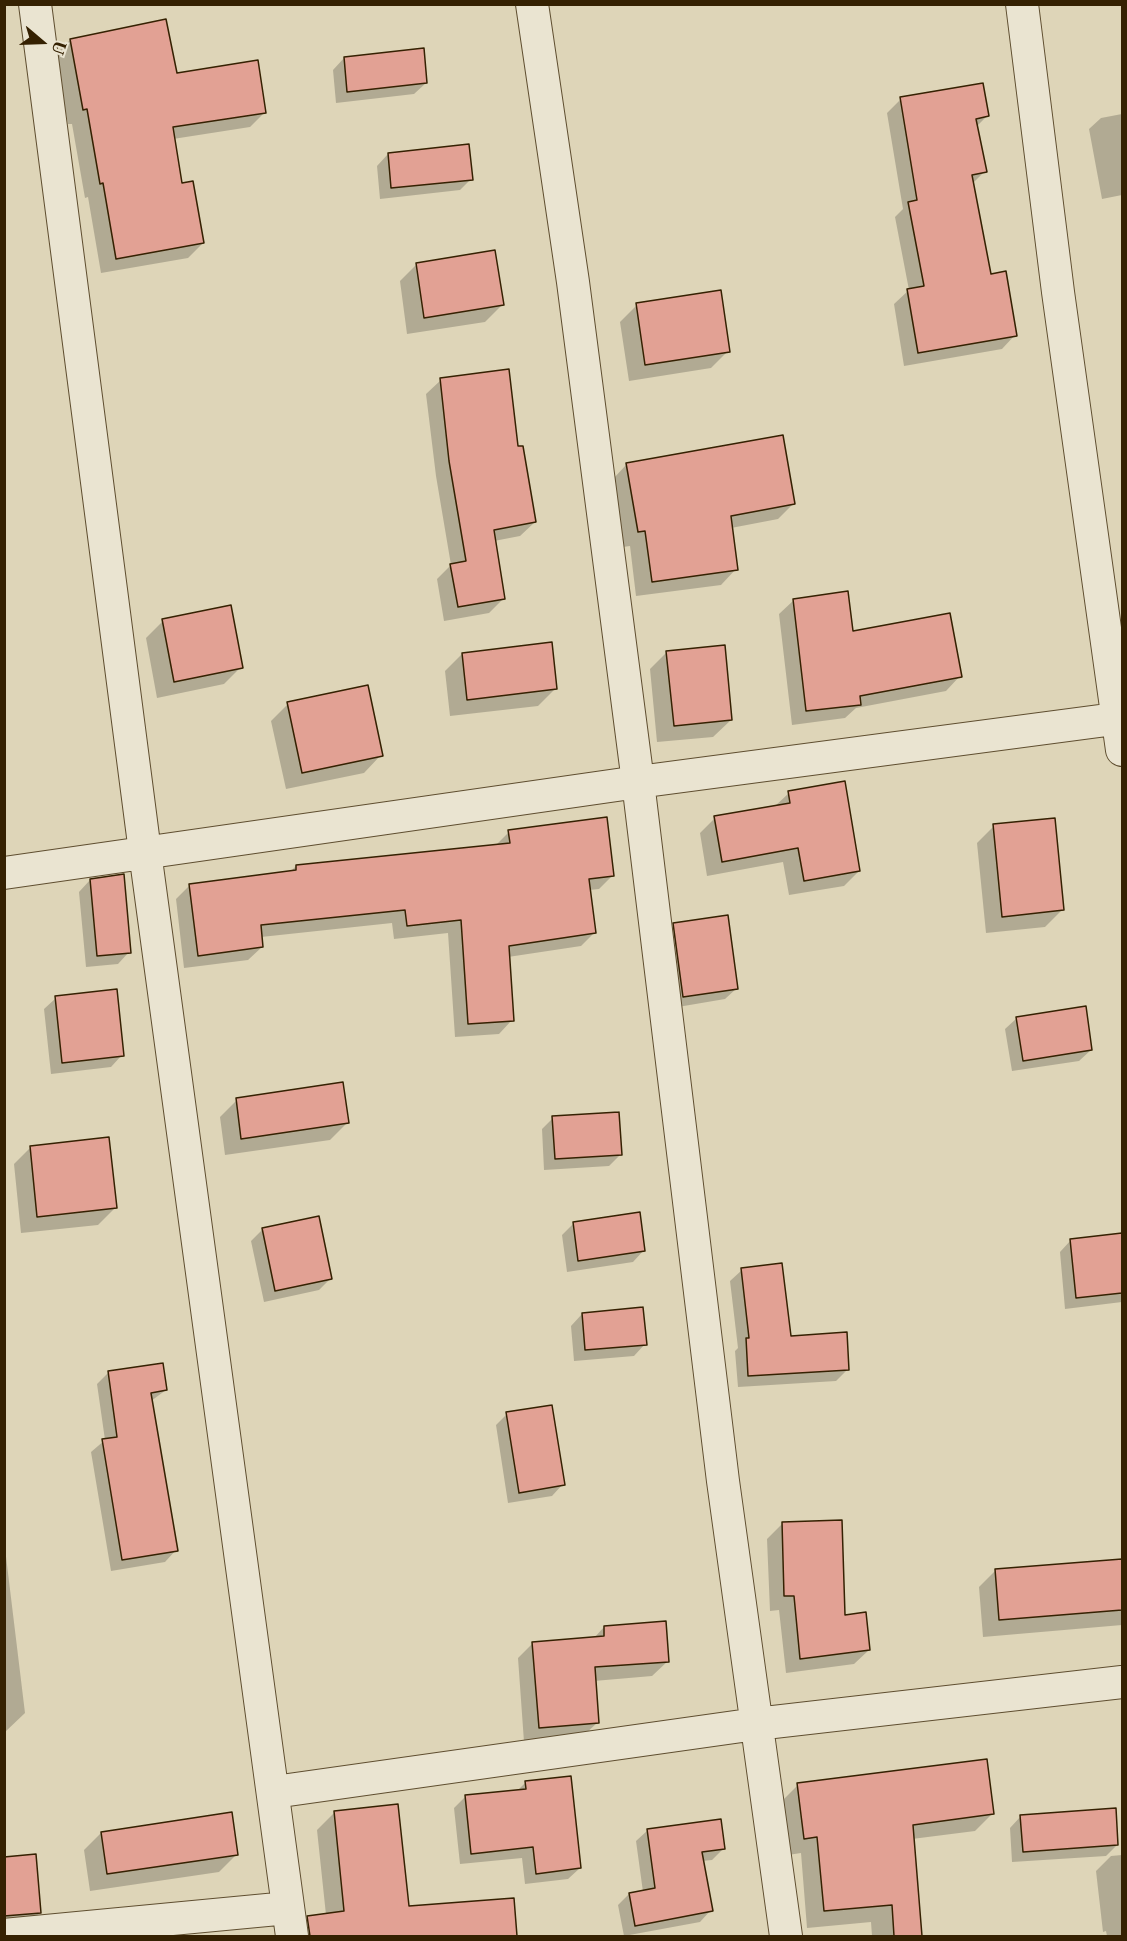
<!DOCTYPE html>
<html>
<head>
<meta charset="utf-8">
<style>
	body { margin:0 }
	#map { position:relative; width:1127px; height:1941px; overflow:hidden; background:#ded5b8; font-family:"Libre Caslon Text",serif }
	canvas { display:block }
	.frame { position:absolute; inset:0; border:6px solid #352102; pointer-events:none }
	.north { position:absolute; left:12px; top:12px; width:60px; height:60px; -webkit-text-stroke:4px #eae4d1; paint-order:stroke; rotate:109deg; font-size:16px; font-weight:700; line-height:24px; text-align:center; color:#352102 }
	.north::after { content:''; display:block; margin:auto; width:21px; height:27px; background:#352102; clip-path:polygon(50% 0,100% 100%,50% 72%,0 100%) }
</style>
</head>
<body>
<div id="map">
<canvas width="1127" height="1941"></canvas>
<div class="frame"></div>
<div class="north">U</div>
</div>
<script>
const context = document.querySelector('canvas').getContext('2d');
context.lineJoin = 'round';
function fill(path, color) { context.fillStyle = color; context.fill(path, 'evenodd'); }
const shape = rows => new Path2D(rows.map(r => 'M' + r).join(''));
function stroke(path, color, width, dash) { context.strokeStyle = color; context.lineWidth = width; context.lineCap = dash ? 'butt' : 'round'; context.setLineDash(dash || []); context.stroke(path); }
const shadow = shape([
	[165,21,175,74,265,112,250,127,173,139,180,185,203,243,188,258,101,273,88,197,85,198,72,124,68,124,55,55,70,40],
	[344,58,426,83,414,94,336,103,333,70],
	[901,99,987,116,976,127,985,171,972,184,990,276,1015,335,1002,349,904,366,894,304,909,290,895,217,903,209,887,113],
	[1122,114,1122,195,1102,199,1089,129,1101,118],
	[388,154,471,179,460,190,380,199,377,166],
	[417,264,502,305,485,322,407,334,400,281],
	[637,305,728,351,711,368,629,381,620,322],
	[441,380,517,448,535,522,520,536,494,541,503,599,489,613,444,621,437,579,451,565,436,476,426,394],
	[627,464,793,504,778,519,731,528,736,569,721,585,636,596,630,546,623,547,612,480],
	[794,600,851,633,960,676,946,691,856,708,845,718,792,725,779,614],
	[163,621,241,667,224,684,157,698,146,638],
	[667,652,731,720,713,737,657,742,650,669],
	[462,654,555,689,538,706,450,716,445,671],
	[288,704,381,755,364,773,286,789,271,721],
	[789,793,859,871,844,886,789,895,783,862,707,876,700,833,715,818,774,807],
	[994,826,1062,910,1045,927,986,933,977,843],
	[509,832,613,875,599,889,589,890,595,932,581,946,508,957,512,1020,499,1034,455,1037,448,933,394,939,392,923,261,937,262,947,248,960,184,968,176,899,190,885,290,872,296,866,495,846],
	[90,880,129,952,118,964,86,967,79,892],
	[674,925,737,988,725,999,672,1008,663,936],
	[56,998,122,1055,111,1067,51,1074,44,1009],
	[1017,1018,1091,1050,1079,1061,1012,1071,1005,1029],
	[237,1100,347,1123,330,1140,225,1155,220,1117],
	[553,1118,621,1154,609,1166,544,1170,542,1129],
	[31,1147,115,1208,98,1225,21,1233,14,1164],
	[573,1224,644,1250,633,1262,567,1272,562,1235],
	[262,1230,330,1279,319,1290,264,1302,251,1241],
	[1122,1235,1122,1302,1065,1309,1060,1252,1071,1240],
	[742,1270,789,1337,848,1369,836,1381,738,1387,735,1351,738,1348,730,1281],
	[582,1314,645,1344,634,1356,574,1361,571,1326],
	[108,1373,166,1390,151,1401,176,1550,165,1562,111,1571,91,1452,105,1440,97,1384],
	[507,1414,563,1484,552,1496,508,1503,496,1425],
	[782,1524,869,1650,854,1664,786,1673,779,1610,770,1611,767,1539],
	[4,1540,25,1713,4,1733],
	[1122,1560,1122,1625,983,1637,979,1587,996,1570],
	[604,1627,668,1661,652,1676,594,1681,598,1722,582,1737,524,1742,518,1658,533,1643,594,1638],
	[526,1782,580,1868,568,1879,525,1884,522,1858,460,1864,454,1808,466,1796,517,1791],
	[798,1785,992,1814,975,1831,912,1839,920,1936,872,1936,871,1922,807,1928,801,1853,788,1855,781,1802],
	[334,1813,408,1908,513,1900,516,1936,294,1936,294,1934,311,1917,326,1915,317,1830],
	[1021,1816,1117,1845,1106,1856,1012,1862,1010,1828],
	[648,1830,724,1848,712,1860,702,1861,711,1910,700,1922,624,1936,618,1905,629,1894,643,1892,636,1841],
	[101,1833,236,1855,219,1872,90,1891,84,1850],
	[1122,1855,1122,1936,1107,1936,1106,1931,1103,1932,1096,1871,1111,1856],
	[4,1858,40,1913,20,1932,4,1935]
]);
const building = shape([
	[166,19,177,73,258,60,266,113,173,127,182,183,193,181,204,243,116,259,103,183,100,184,87,109,83,110,70,39,166,19],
	[424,48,427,83,347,92,344,57,424,48],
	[983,83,989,116,976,119,987,172,972,175,991,274,1006,271,1017,336,918,353,907,289,924,286,908,202,917,200,900,97,983,83],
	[469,144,473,180,391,188,388,153,469,144],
	[495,250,504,305,424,318,416,263,495,250],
	[721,290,730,352,645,365,636,303,721,290],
	[509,369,518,446,523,446,536,522,494,530,505,599,458,607,450,564,466,561,449,461,440,378,509,369],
	[783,435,795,504,731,516,738,570,652,582,645,531,638,532,626,463,783,435],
	[848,591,853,631,950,613,962,677,860,696,861,705,806,711,793,599,848,591],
	[231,605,243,668,174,682,162,619,231,605],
	[552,642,557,689,467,700,462,653,552,642],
	[725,645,732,720,674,726,666,651,725,645],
	[368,685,383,756,302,773,287,702,368,685],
	[845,781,860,871,804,881,798,848,722,862,714,816,790,803,788,791,845,781],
	[607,817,614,876,589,879,596,933,509,946,514,1021,468,1024,461,920,407,926,405,910,261,925,263,947,198,956,189,884,296,870,296,865,510,843,508,830,607,817],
	[1055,818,1064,910,1002,917,993,824,1055,818],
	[124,874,131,953,97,956,90,879,124,874],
	[728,915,738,989,683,997,673,923,728,915],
	[117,989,124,1056,62,1063,55,996,117,989],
	[1086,1006,1092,1050,1023,1061,1016,1017,1086,1006],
	[343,1082,349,1123,241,1139,236,1098,343,1082],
	[619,1112,622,1155,555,1159,552,1116,619,1112],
	[109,1137,117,1208,37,1217,30,1146,109,1137],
	[640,1212,645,1251,578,1261,573,1222,640,1212],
	[319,1216,332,1279,275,1291,262,1228,319,1216],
	[1122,1233,1122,1293,1076,1298,1070,1239,1122,1233],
	[782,1263,791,1336,847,1332,849,1370,748,1376,746,1338,749,1338,741,1268,782,1263],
	[643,1307,647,1345,585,1350,582,1313,643,1307],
	[163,1363,167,1390,151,1393,178,1551,122,1560,102,1439,117,1437,108,1371,163,1363],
	[552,1405,565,1485,519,1493,506,1412,552,1405],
	[842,1520,845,1615,866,1612,870,1650,800,1659,794,1596,784,1596,782,1522,842,1520],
	[1122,1559,1122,1610,999,1620,995,1569,1122,1559],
	[666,1621,669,1662,595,1667,599,1723,539,1728,532,1642,604,1636,604,1626,666,1621],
	[987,1759,994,1814,913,1825,922,1936,894,1936,892,1905,824,1911,817,1837,804,1839,797,1783,987,1759],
	[571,1776,581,1868,536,1874,533,1847,471,1854,465,1795,526,1789,525,1781,571,1776],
	[398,1804,409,1906,514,1898,517,1936,310,1936,307,1916,344,1911,334,1811,398,1804],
	[1116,1808,1118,1845,1023,1852,1020,1815,1116,1808],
	[232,1812,238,1855,107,1874,101,1832,232,1812],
	[721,1819,725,1849,702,1852,713,1911,635,1926,629,1893,655,1888,647,1829,721,1819],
	[36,1854,41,1913,4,1916,4,1857,36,1854]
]);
const minor = shape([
	[35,4,145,852,292,1936],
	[532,4,573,282,638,782,723,1481,786,1936],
	[1022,4,1058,292,1122,750],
	[4,873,638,782,1122,718],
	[274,1792,756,1724,1122,1682],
	[4,1935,288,1908]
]);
fill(shadow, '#0003');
fill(building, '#e2a194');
stroke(building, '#352102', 1.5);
stroke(minor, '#5f4e30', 34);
stroke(minor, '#eae4d1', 32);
</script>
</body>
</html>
